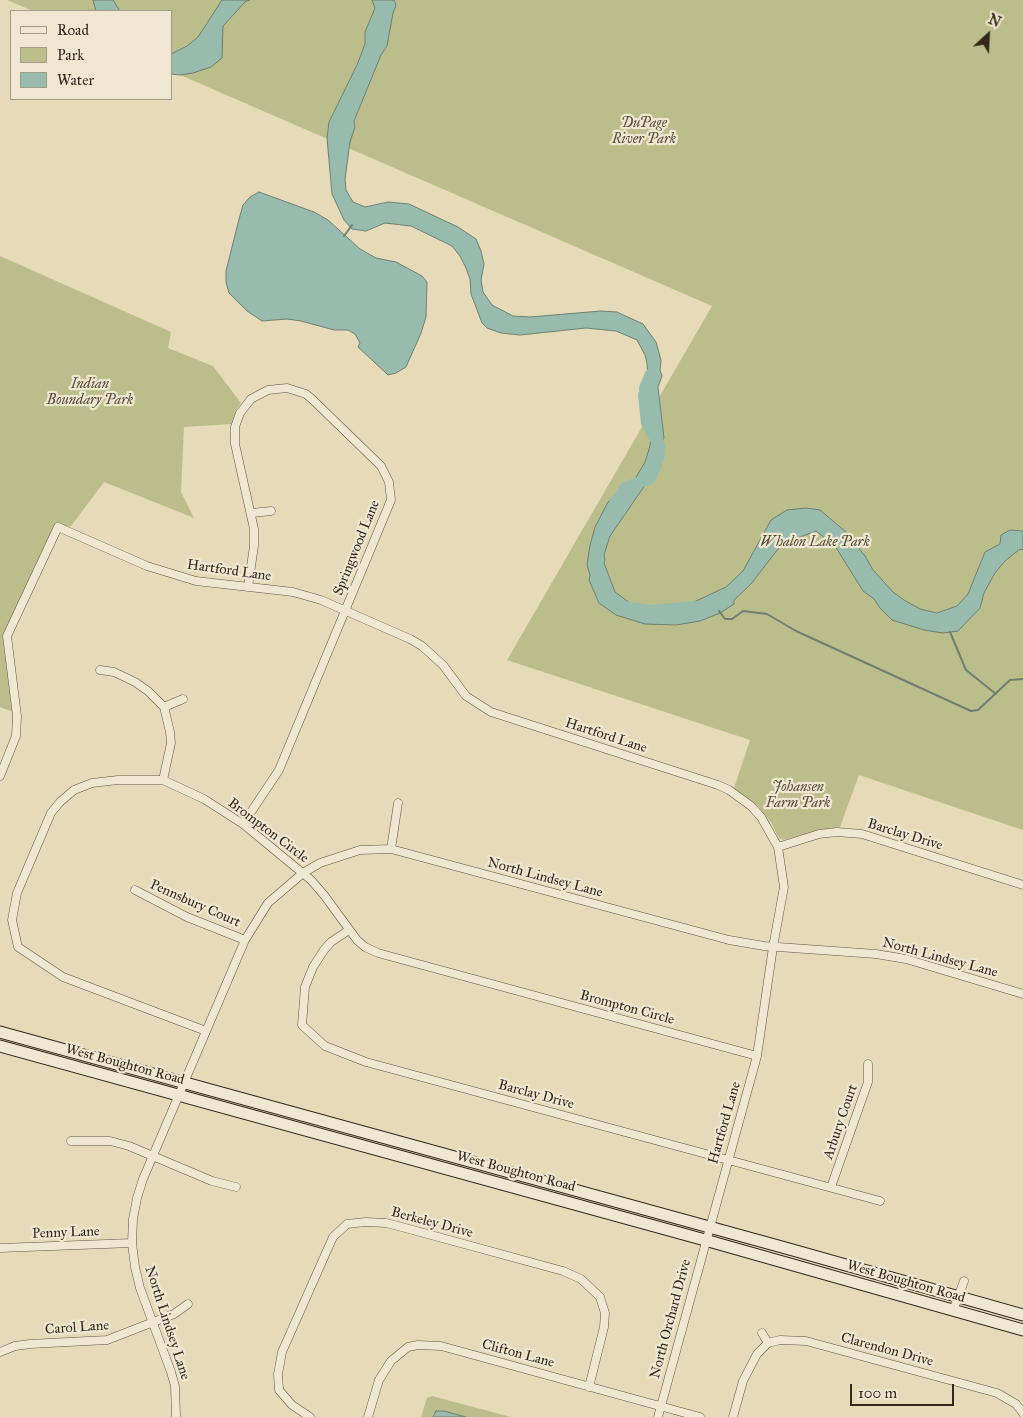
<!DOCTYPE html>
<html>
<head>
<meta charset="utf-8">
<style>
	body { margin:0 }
	#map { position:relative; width:1023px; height:1417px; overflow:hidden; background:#e6dab9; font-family:"IM FELL Great Primer",serif }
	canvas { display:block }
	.legend { position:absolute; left:10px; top:10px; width:162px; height:90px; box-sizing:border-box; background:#efe7d2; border:1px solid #a49a89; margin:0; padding:6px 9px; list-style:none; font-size:15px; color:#33271c }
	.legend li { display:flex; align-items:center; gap:10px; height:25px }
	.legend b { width:25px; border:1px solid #a49a89 }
	.north { position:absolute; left:963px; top:10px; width:50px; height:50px; -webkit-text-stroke:4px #efe7d2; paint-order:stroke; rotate:25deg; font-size:14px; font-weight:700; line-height:20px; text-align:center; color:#33271c }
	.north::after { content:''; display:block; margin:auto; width:18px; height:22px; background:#33271c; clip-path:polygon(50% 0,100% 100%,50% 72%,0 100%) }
	.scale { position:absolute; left:850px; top:1384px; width:104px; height:22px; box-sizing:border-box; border:2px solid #33271c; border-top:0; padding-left:6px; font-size:15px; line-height:18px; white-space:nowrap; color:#33271c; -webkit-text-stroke:4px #efe7d2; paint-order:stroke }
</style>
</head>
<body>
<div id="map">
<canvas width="1023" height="1417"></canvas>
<ul class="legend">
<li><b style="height:6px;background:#efe7d2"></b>Road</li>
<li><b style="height:14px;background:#bbbe8b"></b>Park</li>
<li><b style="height:14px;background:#97bbac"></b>Water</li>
</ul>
<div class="north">N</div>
<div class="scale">100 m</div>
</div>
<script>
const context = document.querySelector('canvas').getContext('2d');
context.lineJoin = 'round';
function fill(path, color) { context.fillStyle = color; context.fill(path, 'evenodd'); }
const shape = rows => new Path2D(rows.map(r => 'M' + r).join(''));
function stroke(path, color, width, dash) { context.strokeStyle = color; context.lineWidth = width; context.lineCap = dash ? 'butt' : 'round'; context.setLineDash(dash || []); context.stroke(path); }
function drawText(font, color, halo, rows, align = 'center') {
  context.font = font + ' "IM FELL Great Primer",serif'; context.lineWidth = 4.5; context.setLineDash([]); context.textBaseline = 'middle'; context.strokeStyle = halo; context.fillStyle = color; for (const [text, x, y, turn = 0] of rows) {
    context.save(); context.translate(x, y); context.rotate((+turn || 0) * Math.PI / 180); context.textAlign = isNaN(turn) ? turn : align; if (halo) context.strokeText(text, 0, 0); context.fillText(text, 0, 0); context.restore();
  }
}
const green = shape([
	[7,0,1023,0,1023,830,859,775,840,827,816,831,783,840,778,837,772,824,758,806,734,788,750,740,507,660,712,306,171,71,171,11,33,11],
	[0,256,171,332,168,348,213,366,241,403,236,410,231,424,184,427,181,492,194,518,104,482,71,526,58,528,10,637,19,714,0,707],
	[432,1396,511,1417,421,1417,427,1398]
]);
const water = shape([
	[93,0,113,0,120,11,96,11,93,0],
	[222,0,250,0,246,1,223,26,222,58,211,67,193,73,180,75,171,74,171,54,187,46,198,37,222,0],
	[372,0,394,0,396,5,393,13,387,46,381,55,354,121,355,127,350,142,345,179,346,190,353,202,365,207,388,202,409,204,458,227,476,239,481,251,484,264,481,280,483,292,492,305,513,316,530,317,601,311,617,312,643,324,656,342,661,360,660,370,662,376,658,387,664,438,659,445,658,459,650,478,610,536,604,555,605,560,604,563,615,592,634,606,637,610,644,609,650,611,681,608,726,587,743,571,771,520,787,510,806,508,820,510,846,532,865,556,873,570,893,592,904,600,920,609,937,613,957,606,968,594,985,552,1000,544,1001,535,1010,530,1023,531,1023,550,1020,549,1005,561,995,573,984,593,980,608,958,631,943,633,924,630,892,620,880,608,874,599,863,591,835,546,816,531,787,542,778,549,751,584,734,600,734,604,720,613,700,621,676,625,645,624,616,615,599,603,589,580,590,575,587,565,590,545,595,527,608,502,622,491,625,491,625,488,635,479,645,462,650,446,651,437,647,423,644,395,648,393,645,388,648,375,647,363,645,355,637,340,616,331,586,328,520,335,501,333,487,328,482,323,471,294,470,279,466,268,460,256,452,246,411,226,385,223,366,231,352,229,344,220,332,194,327,138,329,122,357,65,365,44,365,32,375,8,372,0],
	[259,192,314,212,328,220,360,249,376,258,396,262,422,276,427,282,426,317,421,333,406,367,396,373,388,375,358,347,360,343,355,334,348,330,334,330,301,321,287,319,262,321,247,311,229,293,226,282,226,271,238,223,243,205,250,197,259,192],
	[436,1411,444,1411,466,1417,433,1417,436,1411]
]);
const stream = shape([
	[344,236,352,225],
	[719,611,725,619,732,619,743,611,767,614,796,631,971,711,978,710,1010,680,1023,679],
	[950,632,966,670,996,694]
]);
const river = shape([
	[615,503,625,491,625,488,650,478,658,459,659,445,647,423,644,395,648,393,645,388,651,374],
	[622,607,650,611,696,607]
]);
const street = shape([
	[252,513,271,511],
	[100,670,114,672,135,682,148,691,164,707,170,732,171,743,163,780],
	[164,707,183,699],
	[0,776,16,736,17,716,7,636,58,527,147,566,196,581,293,592,321,600,410,639,422,646,443,665,466,696,491,712,718,785,729,790,751,806,761,817,778,847,784,887,773,947,757,1056,658,1417],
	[243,824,279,770,391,500,389,482,381,466,313,400,306,394,287,388,268,390,251,399,240,413,235,427,235,444,254,529,254,546,248,587],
	[778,847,819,834,837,832,862,834,1023,885],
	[391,849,398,803],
	[135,890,187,917,245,940],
	[349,930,331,942,324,950,313,967,305,987,302,1025,325,1046,366,1062,880,1201],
	[206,1031,63,977,18,947,12,920,17,893,51,813,60,802,74,790,92,783,118,780,163,780,204,799,243,824,311,880,324,895,357,940,365,947,378,953,757,1056],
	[71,1141,110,1141,129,1146,212,1181,236,1187],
	[831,1187,868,1082,868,1064],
	[0,1248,132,1243],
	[953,1311,964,1281],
	[762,1333,768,1343],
	[0,1352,15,1346,30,1344,107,1340,174,1314,188,1304],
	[176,1417,175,1386,171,1372,140,1288,135,1267,132,1243,133,1219,137,1198,143,1179,245,940,268,903,303,873,320,863,360,850,391,849,729,940,764,946,876,954,906,959,1023,994],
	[310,1417,292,1405,279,1390,278,1374,282,1352,333,1237,347,1224,366,1222,386,1223,398,1226,563,1271,581,1279,600,1297,605,1313,604,1327,589,1387],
	[368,1417,379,1380,391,1361,408,1347,418,1345,441,1346,700,1417],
	[733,1417,743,1381,757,1354,768,1343,780,1340,806,1341,997,1393,1016,1404,1023,1413]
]);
const secondary = shape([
	[0,1032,782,1247,1023,1315],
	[0,1046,705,1240,1023,1330]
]);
const parkNames = [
	["DuPage",644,124],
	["River Park",644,140],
	["Indian",90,385],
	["Boundary Park",90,401],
	["Whalon Lake Park",815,543],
	["Johansen",798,788],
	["Farm Park",798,804]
];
const streetNames = [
	["Springwood Lane",357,548,-68],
	["Hartford Lane",229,571,8],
	["Hartford Lane",606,736,18],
	["Brompton Circle",268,831,37],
	["Barclay Drive",905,835,17],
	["North Lindsey Lane",545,878,15],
	["Pennsbury Court",195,904,24],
	["North Lindsey Lane",940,958,15],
	["Brompton Circle",627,1008,15],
	["West Boughton Road",125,1065,15],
	["Barclay Drive",536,1095,15],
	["Arbury Court",841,1122,-71],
	["Hartford Lane",725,1123,-74],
	["West Boughton Road",516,1172,15],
	["Berkeley Drive",432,1223,15],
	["Penny Lane",66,1233,-2],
	["West Boughton Road",906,1282,16],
	["North Orchard Drive",671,1319,-75],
	["North Lindsey Lane",167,1323,72],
	["Carol Lane",77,1328,-4],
	["Clarendon Drive",887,1350,15],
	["Clifton Lane",518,1354,15]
];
fill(green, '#bbbe8b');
fill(water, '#97bbac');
stroke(water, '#6f8072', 1);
stroke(stream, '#6f8072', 2);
stroke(river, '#97bbac', 12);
stroke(street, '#605443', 9);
stroke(secondary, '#33271c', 13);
stroke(street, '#efe7d2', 8);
stroke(secondary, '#efe7d2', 11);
drawText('italic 14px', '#554d38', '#efe7d2', parkNames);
drawText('14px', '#33271c', '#efe7d2', streetNames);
</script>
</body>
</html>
